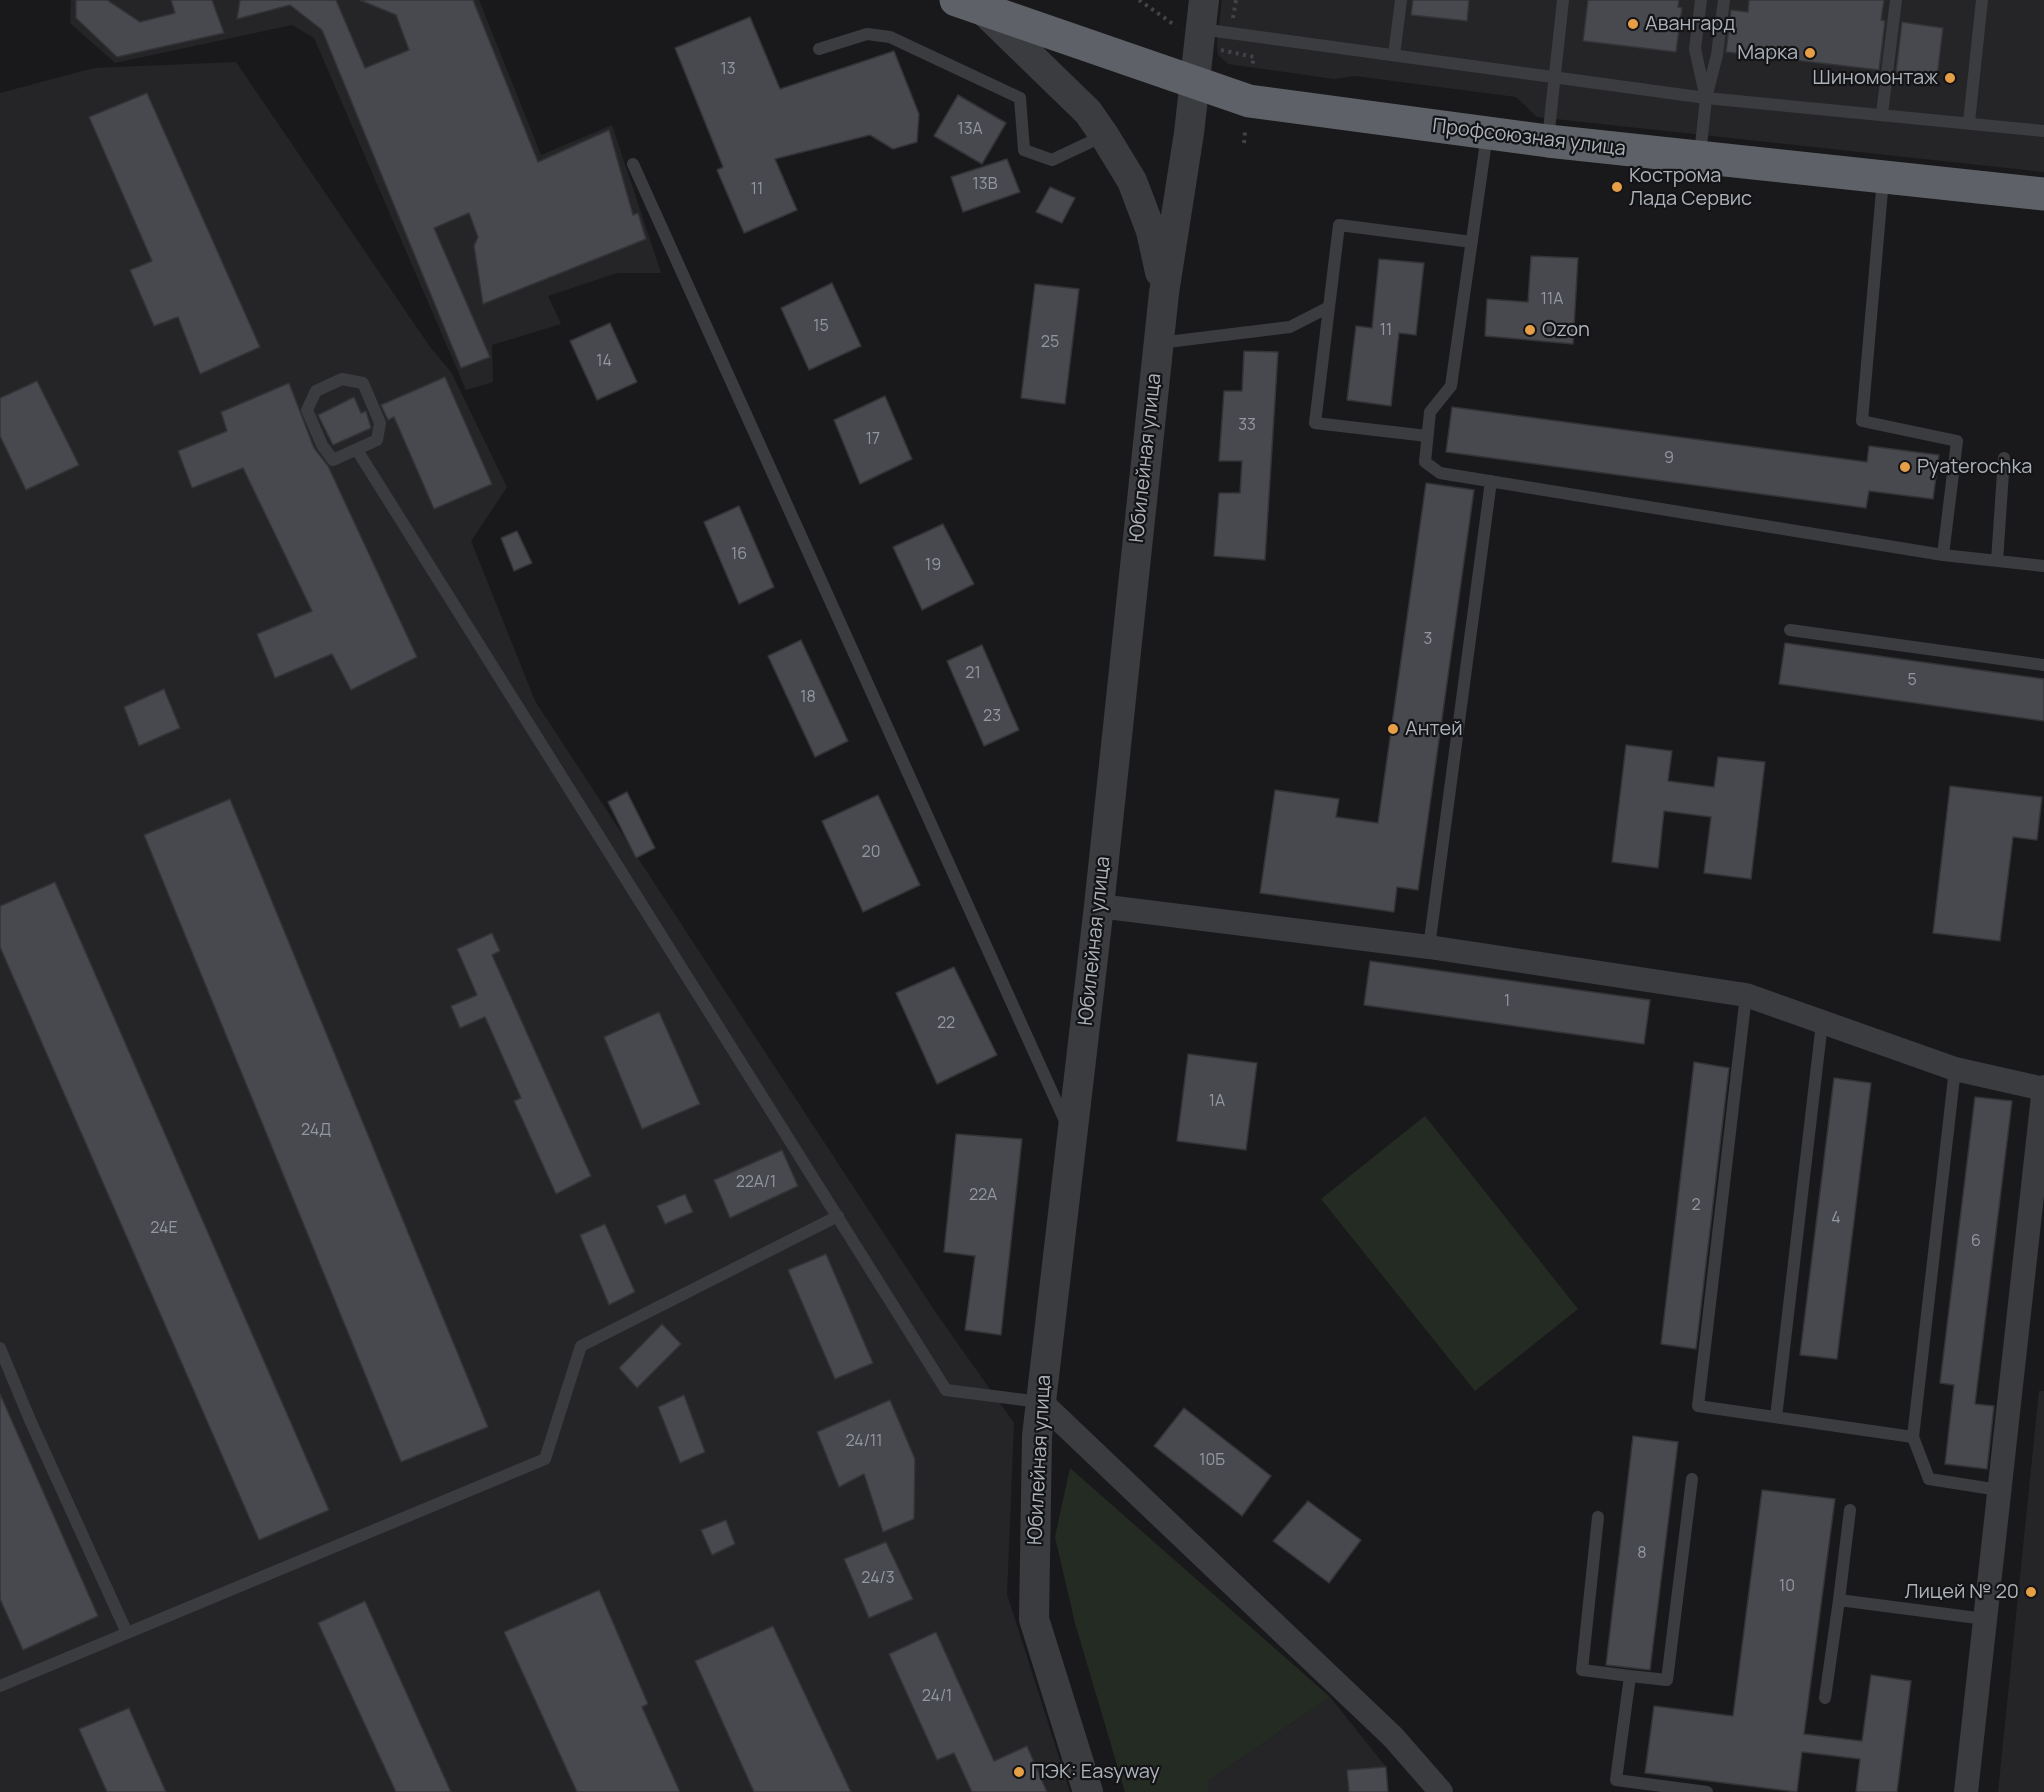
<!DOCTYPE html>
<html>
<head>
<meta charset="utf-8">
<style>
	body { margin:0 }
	canvas { display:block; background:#19191b }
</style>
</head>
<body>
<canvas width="2044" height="1792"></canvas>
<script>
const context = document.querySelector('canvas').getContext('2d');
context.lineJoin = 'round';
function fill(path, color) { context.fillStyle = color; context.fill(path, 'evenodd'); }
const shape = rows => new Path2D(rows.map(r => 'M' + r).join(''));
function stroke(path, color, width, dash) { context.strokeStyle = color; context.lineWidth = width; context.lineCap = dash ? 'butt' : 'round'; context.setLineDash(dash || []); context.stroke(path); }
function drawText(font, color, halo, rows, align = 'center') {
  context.font = font + ' Manrope,sans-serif'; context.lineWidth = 4.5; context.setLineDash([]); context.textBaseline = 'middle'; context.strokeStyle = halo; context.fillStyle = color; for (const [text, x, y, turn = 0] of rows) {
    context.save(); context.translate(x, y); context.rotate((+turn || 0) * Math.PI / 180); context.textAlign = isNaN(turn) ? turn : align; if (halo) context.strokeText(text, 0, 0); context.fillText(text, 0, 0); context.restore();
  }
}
const built = shape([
	[71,0,479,0,541,155,612,125,661,273,617,273,548,296,561,324,492,345,493,382,466,390,314,38,292,25,115,63,70,23],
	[1222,0,2044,0,2044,172,1537,117,1516,97,1355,76,1334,79,1228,64,1218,55,1217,43],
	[236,62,430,347,451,372,507,487,471,541,535,701,936,1313,1014,1423,1007,1594,1070,1792,0,1792,0,93,94,68],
	[2039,1391,2044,1391,2044,1792,1998,1792],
	[1330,1697,1386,1767,1388,1792,1208,1792,1208,1781]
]);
const green = shape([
	[1425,1116,1578,1309,1475,1391,1321,1199],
	[1070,1468,1330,1697,1208,1781,1208,1792,1125,1792,1075,1623,1055,1537]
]);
const building = shape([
	[76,0,107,0,140,22,175,13,171,0,212,0,224,33,117,57,76,18,76,0],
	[240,0,336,0,365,68,409,50,396,15,360,0,473,0,538,162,609,130,633,215,638,213,646,239,483,304,474,246,478,237,469,213,434,228,490,357,461,368,322,30,290,5,237,19,240,0],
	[1413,0,1469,0,1467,21,1411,15,1413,0],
	[1588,0,1679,0,1678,7,1682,8,1676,52,1583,41,1588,0],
	[1749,0,1884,0,1881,20,1885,21,1879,70,1726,52,1731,10,1748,12,1749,0],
	[750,17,780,89,894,51,919,114,917,142,893,149,870,135,775,159,797,210,744,233,717,170,723,167,675,48,750,17],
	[1902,22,1943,28,1937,77,1896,72,1902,22],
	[147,93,260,347,200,374,178,317,154,326,130,270,152,261,89,117,147,93],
	[958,95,1006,123,982,164,934,136,958,95],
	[1007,159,1020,192,963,212,951,177,1007,159],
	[1050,187,1075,198,1062,223,1036,212,1050,187],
	[1531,256,1578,258,1573,344,1485,336,1487,299,1528,302,1531,256],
	[1379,259,1424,263,1416,335,1399,333,1391,406,1347,400,1356,326,1372,328,1379,259],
	[832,283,861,346,809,370,781,308,832,283],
	[1035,284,1079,289,1065,404,1021,398,1035,284],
	[610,323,637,382,597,400,570,341,610,323],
	[1244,351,1278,352,1265,560,1214,556,1219,493,1240,493,1242,461,1219,461,1224,391,1242,391,1244,351],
	[445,377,492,484,434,509,394,417,388,420,381,405,445,377],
	[37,381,79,465,26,490,0,436,0,398,37,381],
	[289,383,314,448,328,466,417,657,351,690,332,654,275,678,257,634,312,611,243,468,192,488,178,451,227,431,221,412,289,383],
	[885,396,912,459,860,484,834,420,885,396],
	[354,397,361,413,366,411,371,428,333,445,318,415,354,397],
	[1452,407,1867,462,1869,446,1939,455,1933,499,1869,491,1866,508,1446,452,1452,407],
	[1426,483,1474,490,1418,890,1397,887,1394,912,1260,893,1275,790,1339,799,1336,817,1378,823,1426,483],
	[739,506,774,587,739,604,704,522,739,506],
	[943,524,974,584,922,610,893,547,943,524],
	[517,531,532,563,514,571,501,538,517,531],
	[801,640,848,741,815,757,768,656,801,640],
	[1785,643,2044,679,2044,721,1779,684,1785,643],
	[982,645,1019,730,984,746,947,661,982,645],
	[164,689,180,728,139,746,124,707,164,689],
	[1626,745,1672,751,1668,781,1714,787,1718,757,1765,762,1751,879,1704,873,1711,817,1664,811,1658,868,1612,862,1626,745],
	[1950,786,2042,797,2037,840,2013,837,2000,941,1933,933,1950,786],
	[627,792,655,848,636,858,608,802,627,792],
	[878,795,920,885,863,912,822,821,878,795],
	[230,799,488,1427,401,1462,144,835,230,799],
	[55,882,329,1510,259,1540,0,947,0,906,55,882],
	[492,933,500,951,492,955,591,1176,556,1194,514,1101,521,1098,485,1017,460,1028,451,1006,477,995,457,949,492,933],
	[1370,961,1650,1000,1644,1044,1364,1005,1370,961],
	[954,967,997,1055,937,1084,896,993,954,967],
	[659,1012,700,1104,642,1129,604,1037,659,1012],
	[1188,1054,1257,1063,1246,1150,1177,1141,1188,1054],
	[1694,1062,1729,1068,1696,1349,1661,1344,1694,1062],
	[1834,1078,1871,1083,1837,1359,1800,1355,1834,1078],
	[1975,1097,2012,1101,1975,1404,1994,1406,1987,1469,1945,1464,1954,1385,1940,1383,1975,1097],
	[956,1134,1022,1139,1001,1335,965,1330,975,1256,944,1252,956,1134],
	[782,1150,798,1186,730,1218,714,1180,782,1150],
	[685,1194,693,1212,665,1224,657,1206,685,1194],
	[605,1224,635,1292,609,1305,580,1235,605,1224],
	[826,1254,873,1363,835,1379,788,1270,826,1254],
	[662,1324,681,1344,637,1388,619,1368,662,1324],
	[0,1394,98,1616,23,1650,0,1599,0,1394],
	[684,1395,705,1452,680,1463,658,1407,684,1395],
	[890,1400,915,1459,914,1519,883,1532,864,1474,839,1487,817,1432,890,1400],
	[1184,1408,1271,1476,1242,1516,1154,1446,1184,1408],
	[1633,1436,1678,1442,1650,1670,1606,1665,1633,1436],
	[1762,1490,1835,1499,1804,1734,1862,1741,1871,1675,1911,1681,1897,1792,1856,1792,1860,1759,1802,1752,1797,1792,1645,1773,1654,1706,1733,1716,1762,1490],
	[1308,1501,1361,1540,1329,1583,1273,1541,1308,1501],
	[726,1520,735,1544,712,1555,701,1530,726,1520],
	[886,1542,913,1599,869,1618,844,1559,886,1542],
	[599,1590,648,1704,642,1707,680,1792,577,1792,504,1632,599,1590],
	[365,1601,451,1792,396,1792,318,1623,365,1601],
	[773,1626,851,1792,754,1792,695,1661,773,1626],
	[936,1632,994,1761,1027,1746,1047,1792,972,1792,954,1753,937,1760,889,1654,936,1632],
	[129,1708,166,1792,107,1792,79,1729,129,1708],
	[1386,1767,1388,1792,1349,1792,1347,1770,1386,1767]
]);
const path = shape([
	[1139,0,1176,26],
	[1233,18,1236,0],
	[1221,50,1254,57,1252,67],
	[1244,143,1245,131]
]);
const service = shape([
	[1701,0,1695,49,1705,94],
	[1201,29,1706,98,2044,131],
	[819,49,867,34,890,37,1020,98,1024,150,1052,160,1103,136],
	[1394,55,1401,0],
	[1882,114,1896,0],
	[1969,122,1982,0],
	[1487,135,1451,386,1430,412,1425,462,1440,473,1943,555],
	[1548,139,1563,0],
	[1700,155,1706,98,1717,55,1724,0],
	[633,164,1066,1123],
	[1883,179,1862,421,1957,441,1943,555,2044,566],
	[1159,343,1290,327,1329,307],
	[342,379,363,383,380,423,377,440,333,460,322,445,307,410,316,391,342,379],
	[1427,436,1315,423,1339,225,1472,242],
	[357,450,946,1390,1040,1402],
	[1997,561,2004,458],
	[1790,630,2044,665],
	[1429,947,1491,481],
	[1746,995,1698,1406,1913,1437,1955,1069],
	[0,1348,30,1420,127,1633],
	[1776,1417,1822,1023],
	[1913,1437,1929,1479,1999,1490],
	[1692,1479,1667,1680,1630,1676,1616,1780,1707,1792],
	[1598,1517,1582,1670,1630,1676],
	[1839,1600,1850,1510],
	[0,1686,545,1459,581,1346,838,1216],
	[1825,1698,1839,1600,1985,1619]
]);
const minor = shape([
	[1099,906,1429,947,1746,995,1955,1069,2044,1089],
	[1041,1402,1393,1737,1441,1792],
	[1966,1792,2044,1087]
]);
const tertiary = shape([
	[985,12,1088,112,1104,135,1132,181,1151,231,1160,272],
	[1088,1792,1034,1619,1037,1436,1099,906,1164,293,1189,133,1204,0]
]);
const trunk = shape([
	[956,0,1249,101,1548,141,2044,194]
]);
const markers = [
	[1633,24,6,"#e69f46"],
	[1810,53,6,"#e69f46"],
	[1950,78,6,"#e69f46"],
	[1617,187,6,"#e69f46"],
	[1530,330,6,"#e69f46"],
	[1905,467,6,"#e69f46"],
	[1393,729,6,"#e69f46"],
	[2031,1592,6,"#e69f46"],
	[1019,1772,6,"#e69f46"]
];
const numberNames = [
	["13",728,70],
	["13А",970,130],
	["13В",985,185],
	["11",757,190],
	["11А",1552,300],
	["15",821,327],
	["11",1386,331],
	["25",1050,343],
	["14",604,362],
	["33",1247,426],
	["17",873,440],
	["9",1669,459],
	["16",739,555],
	["19",933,566],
	["3",1428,640],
	["21",973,674],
	["5",1912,681],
	["18",808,698],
	["23",992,717],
	["20",871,853],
	["1",1507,1002],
	["22",946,1024],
	["1А",1217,1102],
	["24Д",316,1131],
	["22А/1",756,1183],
	["22А",983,1196],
	["2",1696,1206],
	["4",1836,1219],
	["24Е",164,1229],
	["6",1976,1242],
	["24/11",864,1442],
	["10Б",1212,1461],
	["8",1642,1554],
	["24/3",878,1579],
	["10",1787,1587],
	["24/1",937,1697]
];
const poiNames = [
	["Авангард",1645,24],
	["Марка",1798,53,"right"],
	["Шиномонтаж",1938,78,"right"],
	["Кострома",1629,176],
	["Лада Сервис",1629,199],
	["Ozon",1542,330],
	["Pyaterochka",1917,467],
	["Антей",1405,729],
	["Лицей № 20",2019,1592,"right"],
	["ПЭК: Easyway",1031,1772]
];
const streetNames = [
	["Профсоюзная улица",1529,138,7],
	["Юбилейная улица",1146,458,-84],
	["Юбилейная улица",1095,941,-84],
	["Юбилейная улица",1040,1460,-87]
];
fill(built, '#252528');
fill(green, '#232b23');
fill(building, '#48494e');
stroke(building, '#333437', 1.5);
stroke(path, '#404347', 4, [3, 4.5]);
stroke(service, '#3a3c40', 12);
stroke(minor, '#3a3c40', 24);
stroke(tertiary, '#3a3c40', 30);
stroke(trunk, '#5e6268', 33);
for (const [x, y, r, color] of markers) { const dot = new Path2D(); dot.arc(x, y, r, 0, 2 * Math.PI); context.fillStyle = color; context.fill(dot); stroke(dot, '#141416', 2); }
drawText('16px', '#93989f', null, numberNames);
drawText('20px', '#acb2ba', '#141416', poiNames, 'left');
drawText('20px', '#acb2ba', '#141416', streetNames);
</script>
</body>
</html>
